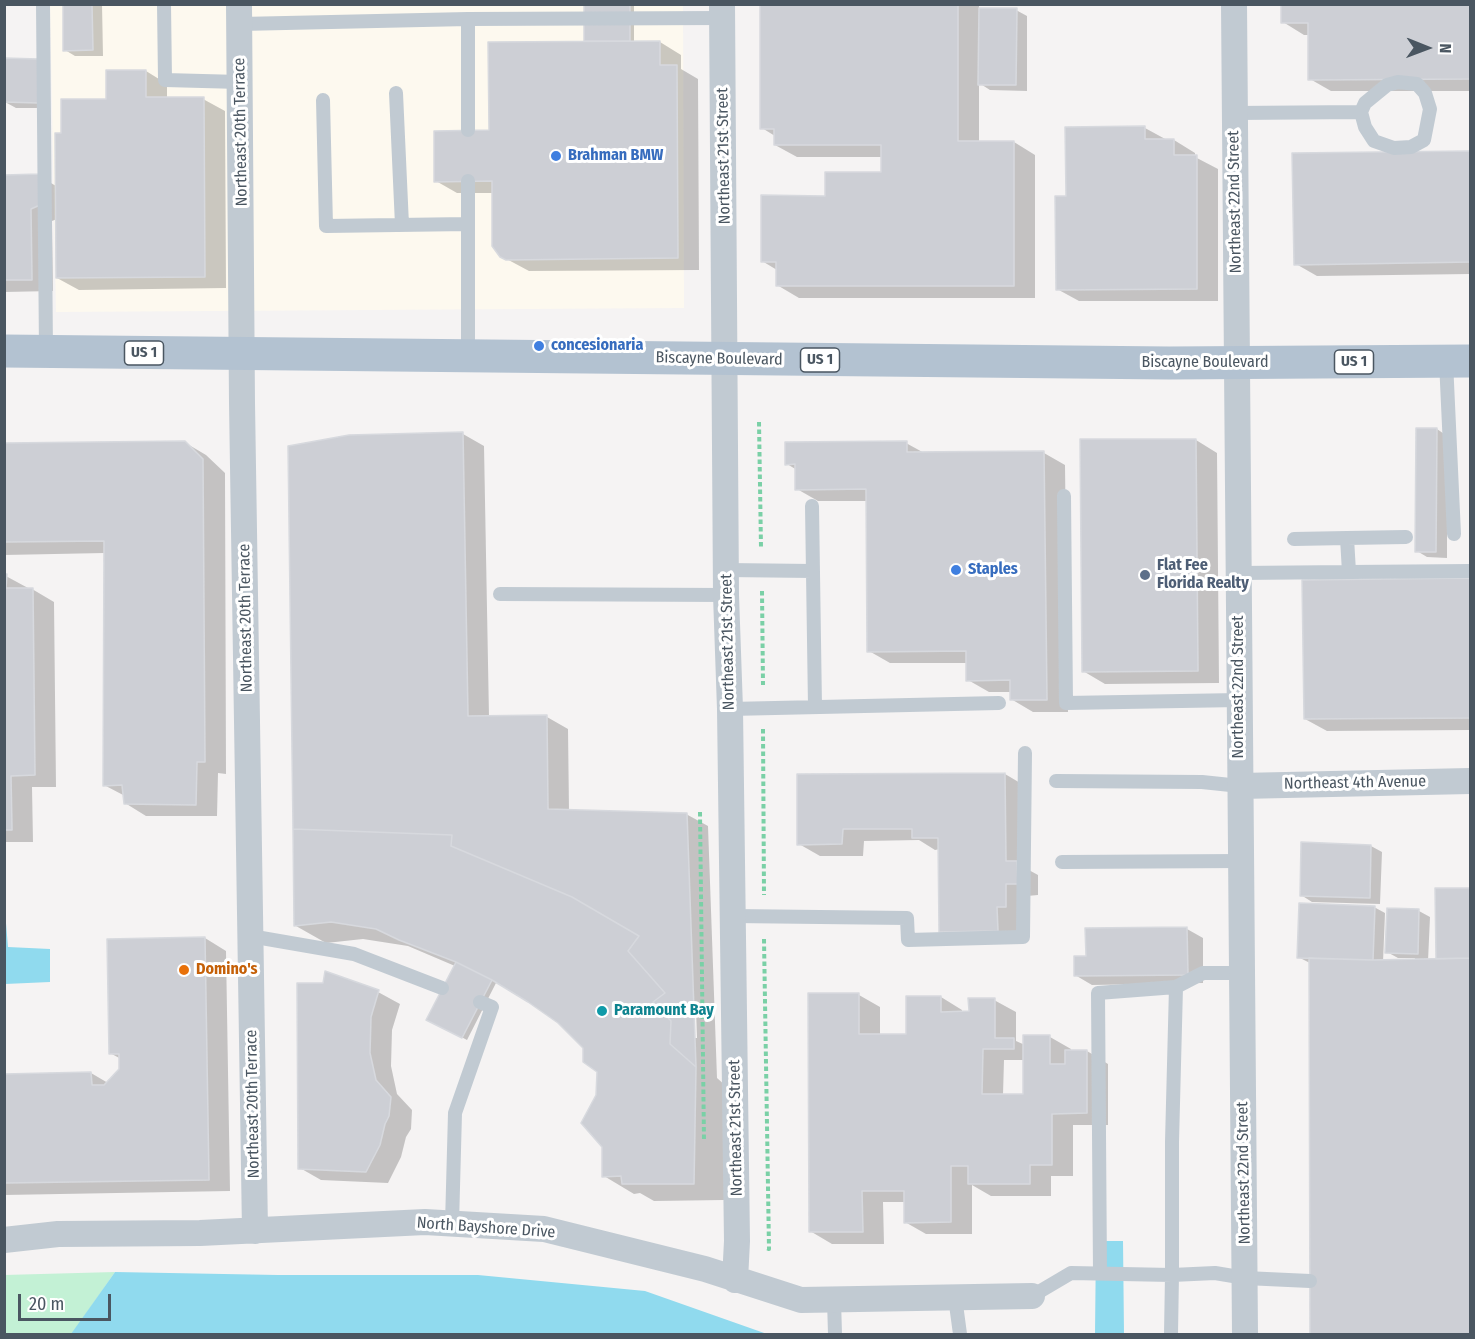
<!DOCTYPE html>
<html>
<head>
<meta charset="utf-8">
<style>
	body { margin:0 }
	#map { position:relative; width:1475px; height:1339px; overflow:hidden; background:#f5f3f3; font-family:"Fira Sans Condensed",sans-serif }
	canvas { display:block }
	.frame { position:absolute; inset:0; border:6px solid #4a5661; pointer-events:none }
	.north { position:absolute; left:1397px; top:18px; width:60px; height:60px; -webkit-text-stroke:4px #fff; paint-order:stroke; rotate:91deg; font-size:16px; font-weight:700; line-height:24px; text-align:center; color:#4a5661 }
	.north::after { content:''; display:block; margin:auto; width:21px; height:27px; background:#4a5661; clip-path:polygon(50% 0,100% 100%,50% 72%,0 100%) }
	.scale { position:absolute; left:18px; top:1294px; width:93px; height:27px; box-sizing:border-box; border:3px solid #4a5661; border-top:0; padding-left:8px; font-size:18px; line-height:21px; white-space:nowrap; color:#4a5661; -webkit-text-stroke:4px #fff; paint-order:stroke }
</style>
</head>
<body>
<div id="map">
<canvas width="1475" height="1339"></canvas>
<div class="frame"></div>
<div class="north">N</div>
<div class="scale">20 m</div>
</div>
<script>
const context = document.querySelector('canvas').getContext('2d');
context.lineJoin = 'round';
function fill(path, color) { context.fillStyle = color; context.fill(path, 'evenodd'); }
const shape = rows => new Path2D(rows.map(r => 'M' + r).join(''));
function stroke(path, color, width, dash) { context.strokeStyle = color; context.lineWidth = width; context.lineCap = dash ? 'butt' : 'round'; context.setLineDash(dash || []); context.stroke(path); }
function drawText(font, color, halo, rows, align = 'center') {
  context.font = font + ' "Fira Sans Condensed",sans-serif'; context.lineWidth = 6; context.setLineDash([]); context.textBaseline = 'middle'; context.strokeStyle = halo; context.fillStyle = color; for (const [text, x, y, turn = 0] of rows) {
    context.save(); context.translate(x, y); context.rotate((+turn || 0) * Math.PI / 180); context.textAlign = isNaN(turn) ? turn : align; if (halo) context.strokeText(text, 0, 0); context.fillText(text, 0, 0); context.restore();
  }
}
const commercial = shape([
	[50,5,683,5,684,308,56,312]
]);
const green = shape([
	[115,1272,72,1334,5,1334,4,1275]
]);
const water = shape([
	[4,899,8,947,50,949,50,982,5,984],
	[1096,1241,1123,1241,1124,1334,1095,1334],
	[115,1272,278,1275,478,1275,645,1291,767,1334,71,1334]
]);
const shadow = shape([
	[64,4,102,4,103,56,75,56,65,50],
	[586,4,634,4,634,43,660,42,681,55,681,69,698,79,699,270,529,271,501,256,494,193,457,193,436,181,590,43,586,40],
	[762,4,979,4,979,10,1016,10,1027,16,1027,91,990,90,979,83,979,142,1014,142,1035,155,1035,298,799,298,777,285,777,270,762,261,827,197,883,173,883,157,797,157,775,145,775,136,762,128],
	[1283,4,1470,4,1470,91,1331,91,1310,79,1309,35,1304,35,1283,22],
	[6,60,49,108,16,108,5,102],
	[146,71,167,84,167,99,203,99,225,111,226,288,79,290,57,278,57,219,52,221,53,291,4,292,4,176,39,176,56,186,63,135],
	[1145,128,1167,140,1174,140,1195,153,1195,157,1218,169,1218,301,1079,301,1057,289,1067,197],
	[1470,152,1470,274,1317,276,1296,264,1294,155],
	[1437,429,1447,436,1447,558,1427,557,1417,551],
	[463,434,484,446,489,717,547,717,568,729,569,811,686,814,708,826,717,1078,726,1086,724,1200,654,1201,640,1193,634,1194,604,1176,604,1146,597,1095,598,1071,584,1047,559,1022,507,988,496,983,467,1040,428,1019,455,966,408,946,363,939,326,943,296,926],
	[696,1009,697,1038,694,1038,693,1012],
	[1196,440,1217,453,1219,683,1105,684,1083,671],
	[184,442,206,455,225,473,226,774,218,773,217,816,146,816,125,803,125,796,104,785,105,553,4,555,4,444],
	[906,443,926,454,1044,453,1065,465,1068,712,1033,712,1011,699,1011,692,989,692,968,680,967,663,890,663,869,651,867,501,818,501,797,489,797,470,787,464],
	[4,575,28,588,28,589,32,589,54,602,56,787,32,787,33,842,4,842],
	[1470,580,1470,730,1327,731,1305,719,1304,581],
	[1005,774,1027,787,1027,869,1038,875,1038,895,1027,896,1019,943,962,943,941,931,940,849,935,850,919,840,864,841,863,856,820,856,799,844,799,776],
	[1371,846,1382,852,1380,904,1312,902,1301,895],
	[1437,889,1470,889,1470,1334,1312,1334,1310,963,1298,957,1374,907,1385,913,1383,962,1414,961,1415,958,1398,958,1387,952,1419,911,1430,917,1428,961,1442,961],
	[1187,929,1203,938,1203,983,1092,985,1075,975,1087,957],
	[205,938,226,951,230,1191,4,1195,4,1076,91,1073,108,1083,121,1070,121,1059,110,1053],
	[378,992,400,1004,392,1030,391,1066,397,1094,412,1110,411,1129,406,1137,401,1157,388,1183,321,1180,300,1168],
	[859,995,880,1007,880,1036,908,1036,941,997,962,1010,962,1013,970,1013,994,1000,1016,1012,1016,1041,1025,1045,1050,1037,1071,1049,1071,1051,1087,1051,1108,1064,1108,1125,1073,1125,1073,1176,1051,1176,1051,1196,991,1196,972,1185,972,1234,926,1234,905,1222,905,1202,883,1202,884,1244,832,1244,810,1231],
	[1004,1060,1025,1060,1025,1096,1003,1095]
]);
const building = shape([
	[63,4,92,4,93,50,63,51,63,4],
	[584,4,630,4,630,41,584,41,584,4],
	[760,4,958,4,958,141,1014,141,1014,286,776,286,776,262,761,262,761,195,825,196,825,172,881,172,881,145,774,145,774,129,760,129,760,4],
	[1281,4,1470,4,1470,79,1308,80,1308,23,1281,23,1281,4],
	[979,8,1017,8,1016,85,978,85,979,8],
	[660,41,660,65,677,65,678,258,506,260,500,257,492,246,492,181,434,182,434,131,489,130,488,42,660,41],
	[4,58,39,59,39,103,4,102,4,58],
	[106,70,146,70,146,97,204,97,205,277,56,278,55,133,61,133,61,99,106,99,106,70],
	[1145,126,1145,139,1174,139,1174,155,1197,155,1197,289,1056,290,1055,196,1066,196,1065,127,1145,126],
	[1470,151,1470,262,1294,265,1292,153,1470,151],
	[39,174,40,205,31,209,32,280,4,280,4,175,39,174],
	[1416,428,1437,428,1436,552,1415,552,1416,428],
	[463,432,468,716,547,715,548,809,687,813,696,1067,670,1044,671,1021,653,1002,665,993,628,951,639,936,572,897,451,846,452,835,293,829,288,446,349,435,463,432],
	[1080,439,1196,439,1198,671,1082,672,1080,439],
	[185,441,203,459,205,762,197,762,196,805,124,804,122,785,103,786,104,541,4,542,4,443,185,441],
	[907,441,907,452,1044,451,1047,700,1010,700,1010,680,966,681,966,651,867,652,866,489,795,490,795,464,785,465,785,442,907,441],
	[4,574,7,574,6,588,33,588,35,775,11,776,12,830,4,830,4,574],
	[1470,578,1470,718,1304,719,1302,580,1470,578],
	[1005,773,1006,861,1017,861,1018,884,1006,884,1006,907,997,907,998,931,939,932,938,838,912,838,912,829,843,829,842,844,797,845,797,774,1005,773],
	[293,829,452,835,451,846,572,897,639,936,628,951,665,993,653,1002,671,1021,670,1044,696,1067,694,1184,622,1184,621,1176,602,1177,602,1147,581,1123,596,1095,597,1072,583,1062,583,1048,558,1023,528,1002,492,980,456,962,399,940,376,929,331,922,294,926,293,829],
	[1301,842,1371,845,1370,898,1300,896,1301,842],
	[1470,864,1470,958,1436,959,1435,888,1470,888,1470,864],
	[1299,903,1375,906,1373,960,1297,958,1299,903],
	[1387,908,1419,909,1418,954,1385,953,1387,908],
	[1187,927,1188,975,1074,976,1074,956,1086,956,1085,928,1187,927],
	[205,937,209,1180,4,1183,4,1074,91,1072,92,1085,104,1085,119,1069,119,1054,109,1054,107,939,205,937],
	[1309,958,1373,960,1470,958,1470,1334,1310,1334,1309,958],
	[456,962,492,980,462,1038,426,1020,456,962],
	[325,971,379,990,371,1017,370,1053,376,1080,391,1097,389,1116,385,1124,380,1145,366,1172,298,1169,297,983,323,983,325,971],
	[808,993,859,993,859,1034,906,1034,906,996,941,996,941,1012,969,1011,968,998,995,998,995,1038,1014,1038,1014,1049,983,1049,982,1094,1023,1094,1023,1035,1050,1035,1050,1064,1065,1064,1065,1050,1087,1050,1087,1113,1052,1114,1052,1165,1030,1165,1030,1184,968,1184,968,1166,951,1166,951,1222,904,1223,904,1191,862,1191,863,1232,809,1232,808,993]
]);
const path = shape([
	[759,422,761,547],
	[762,591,763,685],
	[763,729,764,895],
	[700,812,704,1141],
	[764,939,769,1249,766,1248]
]);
const lane = shape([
	[43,4,46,352],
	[164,4,165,80,240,82],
	[468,19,468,130],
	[240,24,468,19,722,18],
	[396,93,402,225],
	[323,100,326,226,468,224],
	[1235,113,1361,112,1365,127,1374,141,1394,148,1411,147,1424,140,1430,109,1425,93,1417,84,1398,82,1387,85,1365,103,1361,112],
	[468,181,468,356],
	[1446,361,1454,534],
	[1064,496,1066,703,1239,700],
	[812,506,815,707],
	[1347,538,1406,537],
	[726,570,813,571],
	[1349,572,1470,571],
	[1239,573,1349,572,1347,538,1294,539],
	[500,594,726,595],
	[730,709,999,703],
	[1056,781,1202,782,1240,786],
	[1062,862,1241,861],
	[733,916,907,918,908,940,1023,937,1025,753],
	[250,936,354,954,442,988],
	[1242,973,1203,973,1176,987,1172,1142,1172,1275,1215,1273,1245,1278,1310,1281],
	[452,1224,455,1113,492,1007,480,1002],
	[1100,1273,1098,993,1176,987],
	[1032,1296,1071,1273,1172,1275,1171,1334],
	[955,1297,960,1334],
	[834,1300,835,1334]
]);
const street = shape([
	[239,4,242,403,255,1231],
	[722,4,726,595,730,709,737,1241,735,1280],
	[1234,4,1245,1334],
	[1240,786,1470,781],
	[4,1240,58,1234,200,1233,425,1222,544,1229,705,1269,801,1300,1032,1296]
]);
const primary = shape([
	[4,351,1169,363,1470,361]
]);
const markers = [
	[556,156,6,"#3f7fe0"],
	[539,346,6,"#3f7fe0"],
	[956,570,6,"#3f7fe0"],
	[1145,575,6,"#5c6f8a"],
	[184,970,6,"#e8710a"],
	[602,1011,6,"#0f9aa8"]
];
const shields = [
	[144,353,39],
	[820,360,39],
	[1354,362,39]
];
const shieldNames = [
	["US 1",144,353],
	["US 1",820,360],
	["US 1",1354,362]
];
const streetNames = [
	["Northeast 20th Terrace",241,132,-91],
	["Northeast 21st Street",724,156,-91],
	["Northeast 22nd Street",1235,202,-91],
	["Biscayne Boulevard",719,359,1],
	["Biscayne Boulevard",1205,363],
	["Northeast 20th Terrace",246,618,-91],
	["Northeast 21st Street",728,642,-91],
	["Northeast 22nd Street",1239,687,-90],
	["Northeast 4th Avenue",1355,783,-1],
	["Northeast 20th Terrace",253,1104,-91],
	["Northeast 21st Street",736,1128,-91],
	["Northeast 22nd Street",1244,1173,-91],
	["North Bayshore Drive",486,1228,4]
];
const shopNames = [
	["Brahman BMW",568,156],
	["concesionaria",551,346],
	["Staples",968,570]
];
const serviceNames = [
	["Flat Fee",1157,566],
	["Florida Realty",1157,584]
];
const foodNames = [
	["Domino's",196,970]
];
const cultureNames = [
	["Paramount Bay",614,1011]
];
fill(commercial, '#fdf9ef');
fill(green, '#c3f1d5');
fill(water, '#90daee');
fill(shadow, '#0003');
fill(building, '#cdcfd5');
stroke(building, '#d7d9de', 1.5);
stroke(path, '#7ad0a6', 4, [4.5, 3]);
stroke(lane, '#c1cad2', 14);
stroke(street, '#c1cad2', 26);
stroke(primary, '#b3c2d1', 33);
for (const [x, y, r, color] of markers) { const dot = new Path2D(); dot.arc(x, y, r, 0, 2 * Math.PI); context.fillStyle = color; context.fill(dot); stroke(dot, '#fff', 2); }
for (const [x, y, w] of shields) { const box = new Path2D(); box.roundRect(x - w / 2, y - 12, w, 24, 4.5); context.fillStyle = '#fff'; context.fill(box); stroke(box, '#4a5661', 1.5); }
drawText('bold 15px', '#4a5661', null, shieldNames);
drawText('16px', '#4a5661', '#fff', streetNames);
drawText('bold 16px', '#366cbe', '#fff', shopNames, 'left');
drawText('bold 16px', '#4e5e75', '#fff', serviceNames, 'left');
drawText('bold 16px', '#c56008', '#fff', foodNames, 'left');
drawText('bold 16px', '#0d838f', '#fff', cultureNames, 'left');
</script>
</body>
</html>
